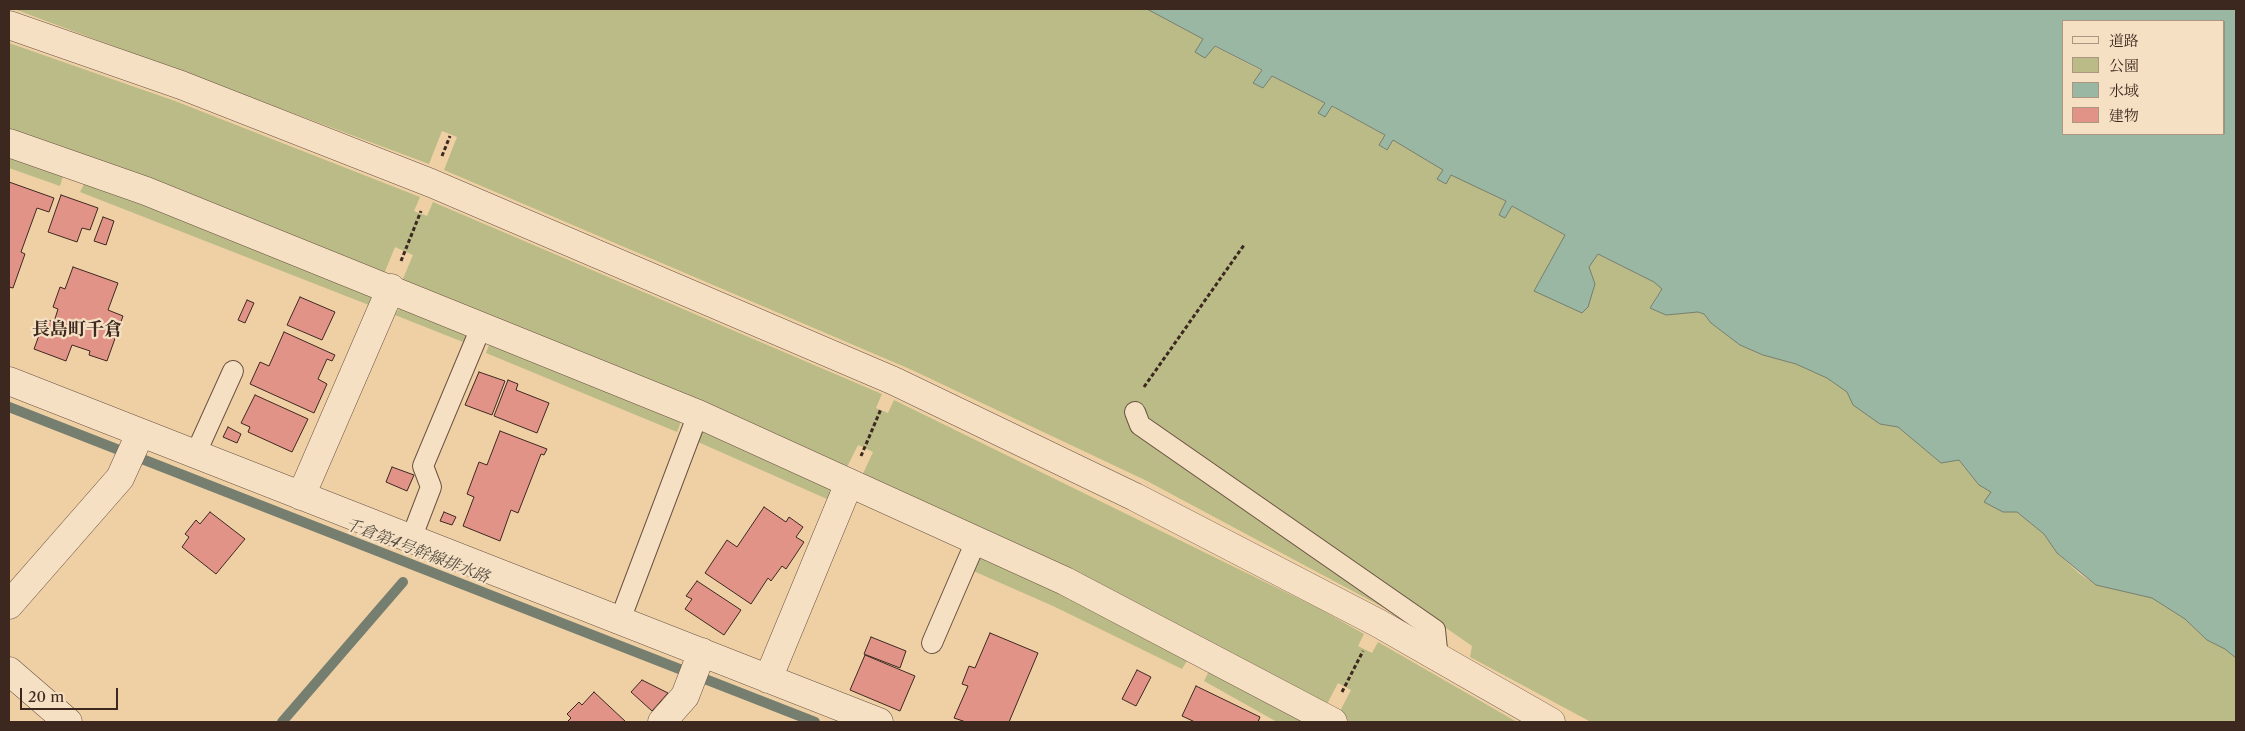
<!DOCTYPE html>
<html>
<head>
<meta charset="utf-8">
<style>
	body { margin:0 }
	#map { position:relative; width:2245px; height:731px; overflow:hidden; background:#efd0a5; font-family:"Libre Caslon Text","Noto Serif JP",serif }
	canvas { display:block }
	.frame { position:absolute; inset:0; border:10px solid #3d2820; pointer-events:none }
	.legend { position:absolute; left:2062px; top:20px; width:162px; height:115px; box-sizing:border-box; background:#f5e0c4; border:1px solid #ab9682; margin:0; padding:6px 9px; list-style:none; font-size:15px; color:#3d2820 }
	.legend li { display:flex; align-items:center; gap:10px; height:25px }
	.legend b { width:25px; border:1px solid #ab9682 }
	.scale { position:absolute; left:20px; top:688px; width:98px; height:22px; box-sizing:border-box; border:2px solid #3d2820; border-top:0; padding-left:6px; font-size:15px; line-height:18px; white-space:nowrap; color:#3d2820; -webkit-text-stroke:4px #f5e0c4; paint-order:stroke }
</style>
</head>
<body>
<div id="map">
<canvas width="2245" height="731"></canvas>
<div class="frame"></div>
<ul class="legend">
<li><b style="height:6px;background:#f5e0c4"></b>道路</li>
<li><b style="height:14px;background:#babb86"></b>公園</li>
<li><b style="height:14px;background:#9ab7a4"></b>水域</li>
<li><b style="height:14px;background:#e29388"></b>建物</li>
</ul>
<div class="scale">20 m</div>
</div>
<script>
const context = document.querySelector('canvas').getContext('2d');
context.lineJoin = 'round';
function fill(path, color) { context.fillStyle = color; context.fill(path, 'evenodd'); }
const shape = rows => new Path2D(rows.map(r => 'M' + r).join(''));
function stroke(path, color, width, dash) { context.strokeStyle = color; context.lineWidth = width; context.lineCap = dash ? 'butt' : 'round'; context.setLineDash(dash || []); context.stroke(path); }
function drawText(font, color, halo, rows, align = 'center') {
  context.font = font + ' "Libre Caslon Text","Noto Serif JP",serif'; context.lineWidth = 4.5; context.setLineDash([]); context.textBaseline = 'middle'; context.strokeStyle = halo; context.fillStyle = color; for (const [text, x, y, turn = 0] of rows) {
    context.save(); context.translate(x, y); context.rotate((+turn || 0) * Math.PI / 180); context.textAlign = isNaN(turn) ? turn : align; if (halo) context.strokeText(text, 0, 0); context.fillText(text, 0, 0); context.restore();
  }
}
const green = shape([
	[14,9,1147,9,1203,39,1195,52,1205,57,1214,46,1262,71,1253,83,1263,88,1272,76,1325,103,1325,117,1331,106,1385,135,1379,145,1386,150,1393,140,1443,170,1438,179,1446,183,1451,174,1506,201,1505,218,1512,206,1566,236,1534,291,1589,267,1598,254,1654,282,1662,288,1650,308,1666,315,1698,312,1704,314,1711,323,1740,345,1763,355,1796,364,1827,378,1847,392,1854,405,1880,424,1898,427,1941,463,1959,460,1979,485,1992,492,1985,502,2003,512,2017,512,2044,534,2057,553,2080,574,2096,585,2152,598,2185,619,2207,640,2225,649,2235,657,2236,722,1591,722,1470,657,1472,646,1223,473,1403,618,1147,481,912,370,444,170,457,137,442,131,429,164],
	[9,43,175,101,420,197,414,211,427,216,433,202,882,394,876,408,888,413,894,400,1320,609,1364,634,1358,646,1372,653,1378,642,1517,722,1351,722,1338,715,1351,690,1338,683,1325,708,861,478,873,452,858,445,845,471,402,281,413,255,395,247,384,274,9,130],
	[9,151,65,170,60,186,9,168],
	[86,180,371,290,374,307,80,192],
	[410,303,469,333,463,342,395,315,398,310],
	[492,337,682,419,677,432,486,353],
	[707,429,831,483,836,503,698,442,700,432],
	[979,554,1190,656,1182,669,1053,606,971,570],
	[1210,669,1313,722,1277,722,1204,681]
]);
const water = shape([
	[1147,9,2236,9,2236,658,2225,649,2207,640,2185,619,2152,598,2096,585,2057,553,2044,534,2017,512,2003,512,1984,502,1991,492,1979,485,1959,460,1941,463,1898,427,1880,424,1853,405,1847,392,1827,378,1796,364,1763,355,1740,345,1711,323,1704,314,1698,312,1666,315,1650,308,1662,289,1654,282,1598,254,1589,267,1595,284,1588,307,1582,313,1534,291,1565,235,1512,206,1505,218,1499,215,1506,201,1451,175,1446,184,1437,179,1443,170,1393,140,1387,150,1379,145,1385,135,1332,106,1325,117,1318,113,1325,103,1272,76,1263,88,1253,83,1262,70,1215,46,1205,58,1195,52,1203,39,1147,9],
	[2064,21,2224,21,2224,134,2064,134,2064,21]
]);
const stream = shape([
	[9,407,815,722],
	[282,722,403,582]
]);
const building = shape([
	[9,182,54,198,49,212,37,208,21,252,25,254,13,288,9,287,9,182],
	[61,195,98,208,90,230,82,228,77,242,48,232,61,195],
	[103,217,114,221,106,245,94,241,103,217],
	[73,267,118,283,108,310,123,316,107,361,89,355,90,351,72,345,66,361,34,349,45,319,54,322,58,309,53,307,60,287,65,289,73,267],
	[300,297,335,312,322,340,287,325,300,297],
	[247,300,254,303,245,323,238,320,247,300],
	[284,332,335,355,332,361,327,359,318,379,327,384,314,413,250,384,260,362,269,366,284,332],
	[479,372,505,381,492,415,465,405,479,372],
	[508,380,518,384,516,390,549,403,537,433,494,416,508,380],
	[255,395,308,419,292,452,248,432,250,427,241,423,255,395],
	[228,427,241,434,237,443,223,437,228,427],
	[500,431,547,449,544,455,541,454,518,513,511,510,500,541,463,526,474,497,467,494,479,462,487,465,500,431],
	[392,467,414,475,407,491,386,482,392,467],
	[764,507,786,522,789,517,803,527,796,537,804,542,786,569,782,566,771,581,768,578,751,604,705,573,727,540,737,547,764,507],
	[210,512,245,539,216,574,182,547,189,537,185,534,196,520,200,524,210,512],
	[444,512,456,517,452,525,440,521,444,512],
	[697,581,741,610,724,635,685,609,692,599,686,596,697,581],
	[990,633,1038,653,1009,722,966,722,954,718,968,686,962,684,969,666,975,668,990,633],
	[871,637,906,651,900,668,864,654,871,637],
	[865,655,915,676,900,711,850,690,865,655],
	[1137,670,1151,677,1136,706,1122,699,1137,670],
	[642,680,668,693,652,711,631,692,642,680],
	[1196,686,1260,717,1258,722,1195,722,1182,716,1196,686],
	[594,692,626,722,567,722,571,718,567,714,579,702,582,705,594,692]
]);
const path = shape([
	[442,156,450,136],
	[401,261,421,211],
	[1144,387,1244,245],
	[861,456,881,409],
	[1342,692,1363,651]
]);
const lane = shape([
	[1135,412,1140,425,1435,630,1438,659],
	[195,455,233,371],
	[411,539,431,487,423,466,482,325],
	[620,620,698,414],
	[932,643,976,541]
]);
const street = shape([
	[9,25,181,85,431,183,894,381,1135,497,1378,623,1551,722],
	[9,143,146,191,698,414,1065,581,1333,722],
	[9,381,879,722],
	[301,496,391,288],
	[9,605,120,478,140,434],
	[9,671,68,722],
	[768,679,849,483],
	[662,722,685,696,702,652]
]);
const waterNames = [
	["千倉第4号幹線排水路",417,551,21]
];
const quarterNames = [
	["長島町千倉",77,330]
];
fill(green, '#babb86');
fill(water, '#9ab7a4');
stroke(water, '#757e6f', 1);
stroke(stream, '#757e6f', 10);
fill(building, '#e29388');
stroke(building, '#3d2820', 1);
stroke(lane, '#6a5241', 22);
stroke(street, '#6a5241', 29);
stroke(path, '#3d2820', 3, [4, 2.5]);
stroke(lane, '#f5e0c4', 20);
stroke(street, '#f5e0c4', 28);
drawText('italic 16px', '#544c41', '#f5e0c4', waterNames);
drawText('bold 18px', '#3d2820', '#f5e0c4', quarterNames);
</script>
</body>
</html>
